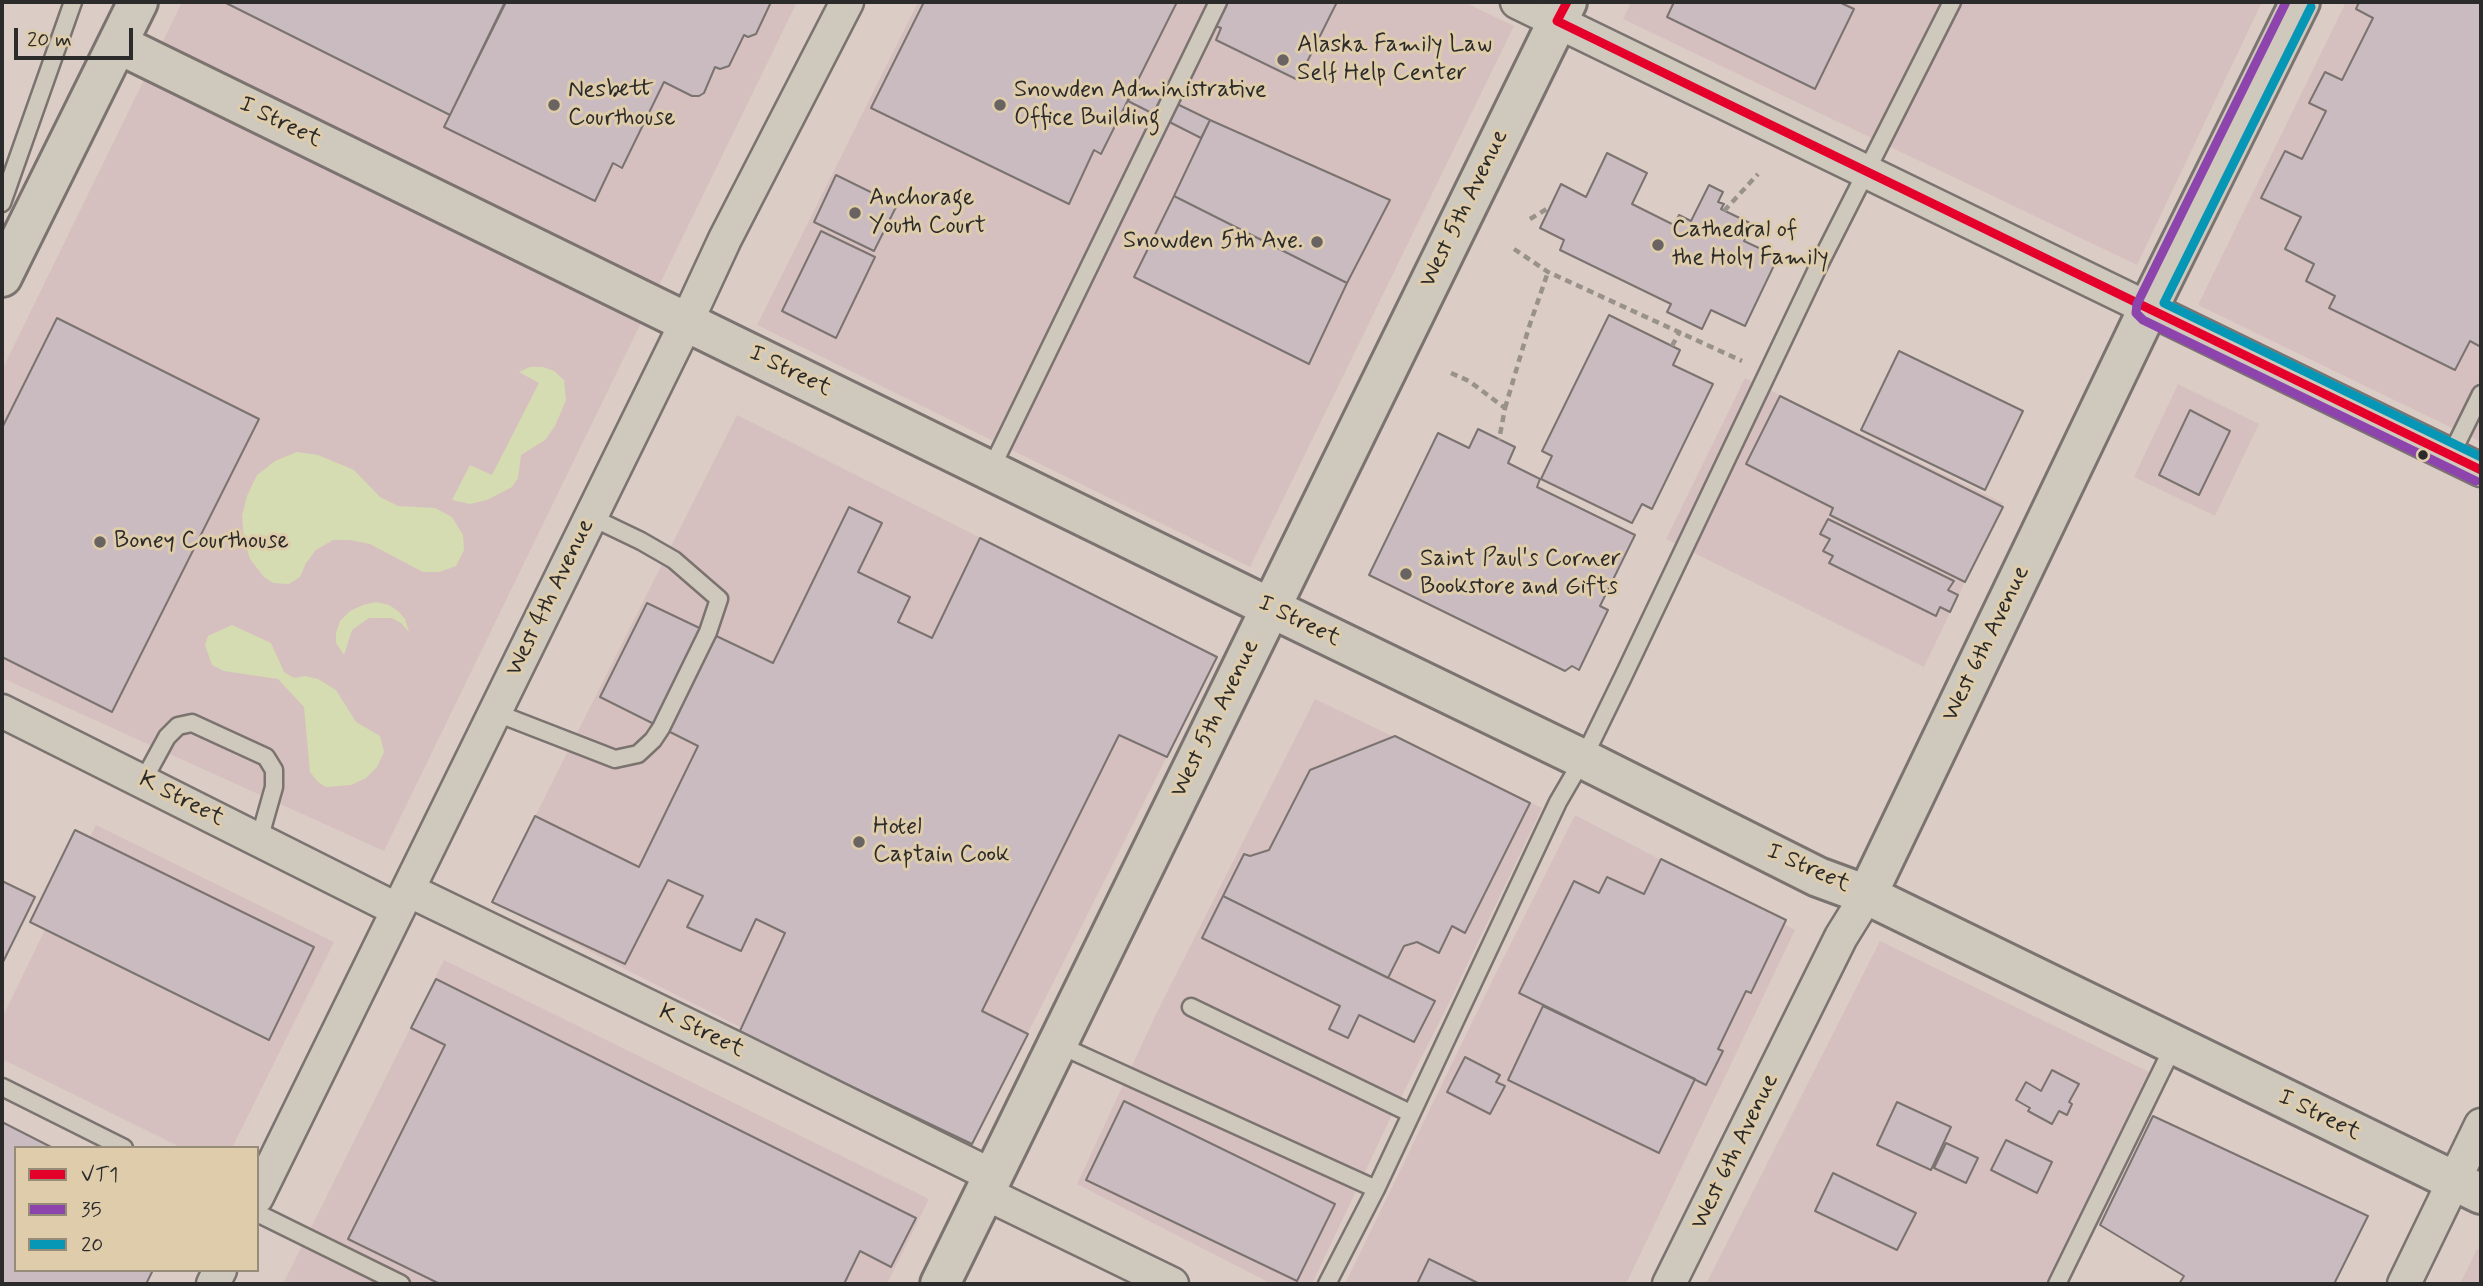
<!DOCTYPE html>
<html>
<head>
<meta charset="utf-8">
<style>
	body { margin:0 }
	#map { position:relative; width:2483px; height:1286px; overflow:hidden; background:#dbccc5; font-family:Mynerve,sans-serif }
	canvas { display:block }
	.frame { position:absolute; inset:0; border:4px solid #2b2b2b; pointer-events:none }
	.legend { position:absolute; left:14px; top:1146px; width:245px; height:126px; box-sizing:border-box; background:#deccaa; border:2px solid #968c77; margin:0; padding:9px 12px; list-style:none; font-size:21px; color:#2b2b2b }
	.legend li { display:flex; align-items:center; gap:14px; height:35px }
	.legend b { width:35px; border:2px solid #968c77 }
	.scale { position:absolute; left:14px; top:28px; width:119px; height:32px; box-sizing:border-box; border:4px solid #2b2b2b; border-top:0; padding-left:9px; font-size:21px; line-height:24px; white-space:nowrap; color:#2b2b2b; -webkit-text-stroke:5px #deccaa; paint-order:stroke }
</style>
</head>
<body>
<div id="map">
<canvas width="2483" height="1286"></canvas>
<div class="frame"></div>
<ul class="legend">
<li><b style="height:9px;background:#e4002b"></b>VT1</li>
<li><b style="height:9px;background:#8e44ad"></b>35</li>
<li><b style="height:9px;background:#0696b6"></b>20</li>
</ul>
<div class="scale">20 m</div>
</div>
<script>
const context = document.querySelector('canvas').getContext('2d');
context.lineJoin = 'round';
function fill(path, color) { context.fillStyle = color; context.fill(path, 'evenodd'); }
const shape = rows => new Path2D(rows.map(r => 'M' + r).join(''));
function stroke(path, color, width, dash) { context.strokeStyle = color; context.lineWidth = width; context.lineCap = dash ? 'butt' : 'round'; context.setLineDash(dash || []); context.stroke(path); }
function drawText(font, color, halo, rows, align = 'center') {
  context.font = font + ' Mynerve,sans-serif'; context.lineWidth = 6; context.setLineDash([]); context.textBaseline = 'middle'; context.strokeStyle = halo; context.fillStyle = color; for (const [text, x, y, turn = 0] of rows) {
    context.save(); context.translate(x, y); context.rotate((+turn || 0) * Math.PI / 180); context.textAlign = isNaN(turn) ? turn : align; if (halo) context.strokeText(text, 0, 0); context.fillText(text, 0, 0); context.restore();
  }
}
const built = shape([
	[182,2,797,2,384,851,2,678,2,370],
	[918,2,1464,2,1514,26,1250,567,757,325],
	[1631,2,2262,2,2137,265,1623,19],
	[2346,2,2481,2,2481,442,2198,305],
	[1745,378,2003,503,1924,667,1666,539],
	[2178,384,2259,424,2215,516,2134,477],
	[737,415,1217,657,972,1144,492,902],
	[1315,699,1542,808,1447,1007,1390,1119,1312,1284,1272,1284,1077,1184,1156,1014],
	[1575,815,1795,930,1626,1284,1345,1284,1494,977],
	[96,825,334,942,232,1148,182,1148,2,1059,2,1018],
	[1880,941,2149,1072,2045,1284,1706,1284],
	[444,960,929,1199,887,1284,283,1284],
	[2477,1249,2481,1251,2481,1284,2460,1284]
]);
const green = shape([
	[530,367,543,367,554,371,564,380,566,400,555,426,545,440,521,455,518,478,512,487,487,500,470,504,452,500,470,465,492,475,539,383,519,372],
	[297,452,318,455,354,470,380,497,398,506,435,508,452,517,463,535,464,550,456,566,439,572,423,572,370,544,350,540,333,540,316,550,306,563,300,577,289,584,273,583,264,577,250,559,244,538,242,516,247,496,257,475,275,461],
	[376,602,389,605,398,611,405,619,409,632,401,623,392,618,369,618,352,630,344,655,336,643,336,633,340,621,350,611,363,605],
	[232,625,271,643,284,672,294,678,305,676,318,679,336,690,356,722,380,736,384,752,377,767,366,778,351,785,339,786,326,787,318,782,310,772,304,707,278,679,224,671,212,665,205,645,208,636]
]);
const building = shape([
	[224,2,505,2,450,115,224,2],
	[506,2,771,2,756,34,748,37,744,35,729,66,720,69,715,67,704,93,699,96,692,96,664,82,622,168,613,163,595,201,444,127,506,2],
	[924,2,1177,2,1101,154,1094,150,1069,204,871,108,924,2],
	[1224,2,1337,2,1298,80,1216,40,1221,28,1213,25,1224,2],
	[1674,2,1839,2,1854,9,1815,89,1667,17,1674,2],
	[2359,2,2481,2,2481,347,2470,341,2455,370,2329,308,2335,296,2306,281,2314,264,2285,249,2301,217,2261,198,2285,151,2302,159,2326,111,2309,103,2325,72,2342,80,2373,18,2356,9,2359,2],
	[1136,84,1210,120,1201,138,1128,101,1136,84],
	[1210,120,1390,200,1347,283,1174,196,1210,120],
	[1607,153,1647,173,1632,204,1674,225,1679,215,1691,221,1709,185,1723,192,1718,202,1724,204,1721,209,1752,224,1744,241,1778,257,1745,326,1711,310,1702,329,1667,312,1671,304,1560,250,1564,240,1540,228,1561,184,1586,197,1607,153],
	[836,175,897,205,874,251,814,222,836,175],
	[1174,196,1347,283,1309,364,1134,277,1174,196],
	[821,231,875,257,836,338,782,311,821,231],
	[1609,315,1680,350,1673,365,1713,384,1652,509,1642,504,1632,523,1541,479,1552,456,1542,451,1609,315],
	[57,318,259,419,112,712,2,657,2,428,57,318],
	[1899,351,2023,411,1985,490,1861,430,1899,351],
	[1780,396,2003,507,1965,582,1830,515,1833,508,1746,464,1780,396],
	[2190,410,2230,431,2199,495,2159,475,2190,410],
	[1478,429,1515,447,1508,463,1540,479,1537,487,1635,535,1600,606,1608,610,1579,670,1572,666,1565,671,1369,575,1438,433,1469,448,1478,429],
	[849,507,882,523,858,572,910,597,898,622,932,638,980,538,1217,657,1167,757,1119,735,982,1011,1028,1034,972,1144,739,1033,785,933,756,919,741,951,687,927,703,896,668,880,625,964,492,902,535,816,639,867,698,746,600,697,647,603,773,663,849,507],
	[1828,519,1954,581,1948,590,1958,595,1950,612,1940,607,1936,616,1829,563,1833,556,1823,551,1830,539,1820,534,1828,519],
	[1395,736,1530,803,1465,933,1452,926,1439,953,1417,942,1404,946,1388,978,1223,896,1244,854,1250,856,1269,850,1310,770,1395,736],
	[75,830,314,947,269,1040,30,922,75,830],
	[1661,859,1786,920,1751,993,1746,991,1718,1049,1723,1051,1706,1085,1519,993,1574,881,1599,893,1607,877,1644,894,1661,859],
	[2,881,35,897,2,964,2,881],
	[1223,896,1435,1001,1414,1042,1359,1015,1348,1038,1329,1029,1340,1006,1202,938,1223,896],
	[436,979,916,1218,891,1267,860,1251,844,1284,440,1284,348,1239,445,1045,411,1028,436,979],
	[1543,1006,1695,1079,1659,1153,1508,1080,1543,1006],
	[1465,1057,1500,1075,1496,1082,1505,1086,1490,1114,1447,1092,1465,1057],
	[2052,1070,2079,1084,2069,1102,2072,1104,2067,1115,2059,1111,2052,1124,2028,1111,2030,1108,2016,1100,2026,1082,2041,1091,2052,1070],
	[1124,1101,1335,1204,1297,1281,1086,1180,1124,1101],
	[1897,1102,1951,1127,1931,1170,1877,1145,1897,1102],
	[2153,1116,2368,1216,2334,1284,2179,1284,2184,1276,2100,1225,2153,1116],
	[2,1122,53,1148,16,1148,16,1270,153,1270,146,1284,2,1284,2,1122],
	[2006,1140,2052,1162,2037,1193,1991,1170,2006,1140],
	[1946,1143,1978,1158,1966,1183,1934,1168,1946,1143],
	[1833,1173,1916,1213,1897,1250,1815,1211,1833,1173],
	[1429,1259,1480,1284,1417,1284,1429,1259]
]);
const path = shape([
	[1724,211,1758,174],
	[1530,219,1550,207],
	[1514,249,1548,272,1742,361],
	[1672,346,1680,331],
	[1451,373,1469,381,1505,408,1499,440],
	[1505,408,1529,327,1548,272]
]);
const service = shape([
	[2,203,73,2],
	[2451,455,2481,394],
	[990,471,1218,2],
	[494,712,615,759,638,754,653,740,661,728,708,632,719,599,674,560,641,541,591,517],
	[143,781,167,737,178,726,192,723,266,757,274,770,274,787,259,840],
	[1191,1007,1410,1113],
	[1057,1044,1376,1189],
	[2,1087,124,1148],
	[257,1213,401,1284],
	[1327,1284,1376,1189,1558,802,1583,759,1623,677,1819,265,1952,2],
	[2057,1284,2174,1045]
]);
const minor = shape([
	[1517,2,2481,470],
	[2,711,398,910],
	[408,890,739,1050,993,1176],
	[985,1193,1172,1284],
	[257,1197,687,321,725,239,847,2],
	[213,1284,220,1270],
	[1669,1284,1841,937,1867,895],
	[2404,1284,2481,1125]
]);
const tertiary = shape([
	[118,44,1271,608,1583,759,1818,877,1867,895]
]);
const secondary = shape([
	[2,277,138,2]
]);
const primary = shape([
	[2300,2,2148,309,1867,895,2481,1194],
	[940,1284,1567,2]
]);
const bus1 = shape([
	[1567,2,1557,21,2481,470]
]);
const bus2 = shape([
	[2286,2,2137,304,2136,313,2143,320,2476,481]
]);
const bus3 = shape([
	[2311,7,2164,303,2481,457]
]);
const markers = [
	[1283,60,7,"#696361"],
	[554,105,7,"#696361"],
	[1000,105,7,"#696361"],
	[855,213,7,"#696361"],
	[1317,242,7,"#696361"],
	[1658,245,7,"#696361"],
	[2423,455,6,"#2b2b2b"],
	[100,542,7,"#696361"],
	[1406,574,7,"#696361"],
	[859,842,7,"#696361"]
];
const poiNames = [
	["Alaska Family Law",1297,46],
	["Self Help Center",1297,74],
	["Nesbett",568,91],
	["Courthouse",568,119],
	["Snowden Administrative",1014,91],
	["Office Building",1014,119],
	["Anchorage",869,199],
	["Youth Court",869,227],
	["Cathedral of",1672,231],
	["the Holy Family",1672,259],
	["Snowden 5th Ave.",1303,242,"right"],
	["Boney Courthouse",114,542],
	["Saint Paul's Corner",1420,560],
	["Bookstore and Gifts",1420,588],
	["Hotel",873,828],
	["Captain Cook",873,856]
];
const streetNames = [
	["I Street",280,123,26],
	["West 5th Avenue",1465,209,-64],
	["I Street",790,372,26],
	["West 4th Avenue",551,598,-64],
	["I Street",1299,622,26],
	["West 6th Avenue",1987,644,-64],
	["West 5th Avenue",1216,719,-64],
	["K Street",181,800,27],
	["I Street",1808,869,24],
	["K Street",701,1032,26],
	["I Street",2319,1116,26],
	["West 6th Avenue",1736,1152,-64]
];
fill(built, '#d6c0bf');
fill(green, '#d5dcb1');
fill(building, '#c9bbbf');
stroke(building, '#7a7370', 2);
stroke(service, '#7a7370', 21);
stroke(minor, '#7a7370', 37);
stroke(tertiary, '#7a7370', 44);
stroke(secondary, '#7a7370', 44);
stroke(primary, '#7a7370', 44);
stroke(path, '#98928b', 4.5, [7, 5]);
stroke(service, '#cfc8bc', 16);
stroke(minor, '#cfc8bc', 32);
stroke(tertiary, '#cfc8bc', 38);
stroke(secondary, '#cfc8bc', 38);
stroke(primary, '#cfc8bc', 38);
stroke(bus1, '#e4002b', 9);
stroke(bus2, '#8e44ad', 9);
stroke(bus3, '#0696b6', 9);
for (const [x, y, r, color] of markers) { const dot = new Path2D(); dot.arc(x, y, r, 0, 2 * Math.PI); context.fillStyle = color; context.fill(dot); stroke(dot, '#deccaa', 2.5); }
drawText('24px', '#2b2b2b', '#deccaa', poiNames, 'left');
drawText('24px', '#2b2b2b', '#deccaa', streetNames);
</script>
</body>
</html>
